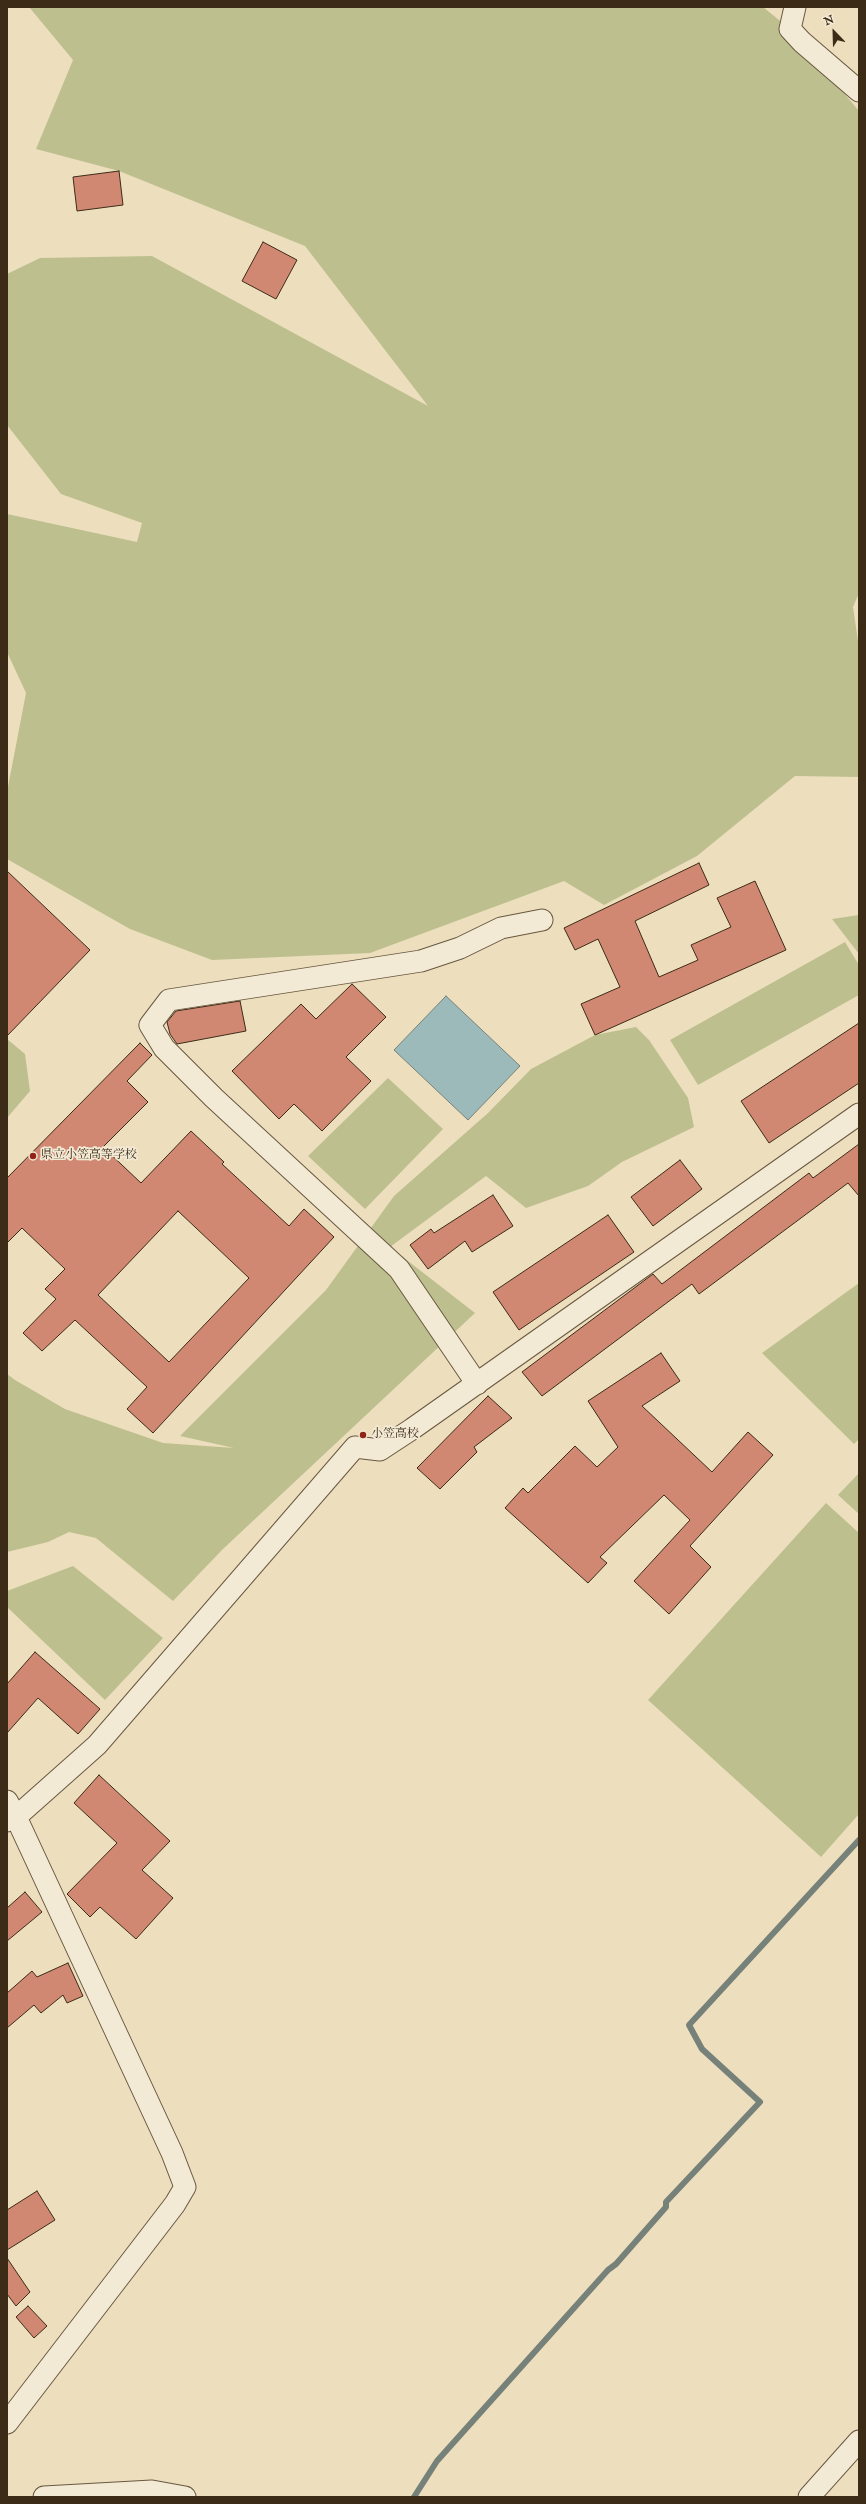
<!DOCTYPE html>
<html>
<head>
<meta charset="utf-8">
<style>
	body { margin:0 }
	#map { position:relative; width:866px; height:2504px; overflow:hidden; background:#eddebe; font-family:"IM FELL English",serif }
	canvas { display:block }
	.frame { position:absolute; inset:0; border:8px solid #3c2b17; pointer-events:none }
	.north { position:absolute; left:814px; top:12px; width:40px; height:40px; -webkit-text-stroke:3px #f3ead5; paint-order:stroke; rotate:337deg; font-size:11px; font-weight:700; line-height:16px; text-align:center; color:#3c2b17 }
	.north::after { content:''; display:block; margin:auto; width:14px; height:18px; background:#3c2b17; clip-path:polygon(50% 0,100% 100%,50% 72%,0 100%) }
</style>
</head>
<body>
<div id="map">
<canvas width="866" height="2504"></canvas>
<div class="frame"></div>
<div class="north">N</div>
</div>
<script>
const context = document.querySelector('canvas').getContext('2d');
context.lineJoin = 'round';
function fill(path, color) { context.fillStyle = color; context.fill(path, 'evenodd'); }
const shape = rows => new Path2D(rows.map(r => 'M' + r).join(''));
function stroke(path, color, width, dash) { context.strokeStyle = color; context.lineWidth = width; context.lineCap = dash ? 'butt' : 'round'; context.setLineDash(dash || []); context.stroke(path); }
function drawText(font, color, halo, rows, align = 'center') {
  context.font = font + ' "IM FELL English","Noto Serif JP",serif'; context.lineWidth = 3.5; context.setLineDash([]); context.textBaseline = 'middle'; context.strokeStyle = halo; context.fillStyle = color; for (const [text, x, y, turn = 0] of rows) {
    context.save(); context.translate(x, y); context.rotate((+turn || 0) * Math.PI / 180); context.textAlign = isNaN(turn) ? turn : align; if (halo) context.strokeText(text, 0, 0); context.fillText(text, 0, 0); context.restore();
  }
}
const green = shape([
	[29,7,763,7,790,29,859,111,859,593,853,607,859,648,859,777,795,776,697,856,604,905,564,881,370,953,212,960,130,929,7,859,7,792,26,693,7,652,7,514,137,542,142,523,61,494,7,425,7,274,40,258,152,256,428,406,305,246,119,171,36,149,73,60],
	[859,915,859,954,832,919],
	[845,942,859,965,859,995,698,1085,670,1040],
	[636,1027,649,1040,688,1098,694,1127,622,1162,588,1186,526,1208,486,1176,390,1247,475,1313,223,1549,173,1601,96,1538,69,1532,48,1542,7,1552,7,1374,15,1380,65,1409,163,1443,234,1448,180,1436,326,1290,394,1196,488,1113,531,1069,595,1035],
	[7,1039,25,1054,30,1091,7,1118],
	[388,1078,443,1129,365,1209,308,1156],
	[859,1283,859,1439,854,1444,762,1353],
	[859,1473,859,1514,838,1495],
	[826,1503,859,1533,859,1814,821,1857,648,1700],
	[73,1566,163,1638,105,1700,7,1607,7,1591]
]);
const water = shape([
	[446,996,520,1066,468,1120,394,1050,446,996]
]);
const stream = shape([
	[414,2497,437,2461,608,2270,616,2264,666,2207,666,2202,760,2102,702,2049,689,2025,859,1840]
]);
const building = shape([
	[119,171,123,205,77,211,73,177,119,171],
	[263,242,297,260,276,299,242,281,263,242],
	[699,863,709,885,635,921,659,977,698,960,691,945,731,927,717,898,755,881,786,950,595,1035,581,1004,620,987,598,939,575,950,564,928,699,863],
	[7,871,90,950,7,1036,7,871],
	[352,984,386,1017,346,1057,371,1081,322,1131,294,1104,279,1119,232,1071,301,1004,316,1019,352,984],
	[240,1001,246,1031,177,1044,170,1034,167,1022,176,1011,240,1001],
	[859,1023,859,1083,769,1143,741,1101,859,1023],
	[140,1043,152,1055,127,1081,148,1102,103,1147,141,1183,191,1131,224,1162,222,1164,289,1226,304,1209,334,1237,153,1433,127,1409,147,1387,75,1320,42,1351,23,1333,56,1299,45,1289,65,1269,22,1228,7,1243,7,1178,140,1043],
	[178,1211,249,1278,169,1362,98,1295,178,1211],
	[859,1144,859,1196,848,1183,699,1294,692,1284,542,1396,522,1372,653,1274,662,1284,809,1173,813,1178,859,1144],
	[680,1160,702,1189,653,1226,631,1197,680,1160],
	[493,1195,513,1226,472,1252,465,1241,428,1269,410,1245,431,1229,434,1233,493,1195],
	[608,1215,634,1252,519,1330,493,1292,608,1215],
	[661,1353,680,1381,642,1406,712,1472,748,1432,773,1455,690,1546,711,1567,669,1614,634,1581,690,1520,664,1495,600,1557,607,1563,588,1583,505,1508,523,1488,528,1493,575,1446,597,1467,618,1447,588,1401,661,1353],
	[488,1396,512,1418,474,1447,477,1452,440,1489,417,1468,488,1396],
	[35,1652,100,1709,78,1734,38,1698,7,1733,7,1684,35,1652],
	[99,1775,170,1841,142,1870,173,1898,136,1939,100,1907,90,1917,67,1894,117,1843,74,1803,99,1775],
	[25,1892,42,1912,7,1941,7,1908,25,1892],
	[68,1963,83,1996,67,2003,63,1995,41,2013,34,2005,7,2028,7,1993,32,1971,37,1977,68,1963],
	[37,2191,55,2220,7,2250,7,2210,37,2191],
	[7,2258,30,2292,16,2306,7,2294,7,2258],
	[28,2306,47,2326,34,2338,16,2317,28,2306]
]);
const minor = shape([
	[795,7,790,29,802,42,859,91],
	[477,1384,399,1269,214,1098,164,1048,150,1025,169,1000,421,961,460,948,501,928,542,920],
	[7,1801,16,1817,172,2153,185,2187,175,2204,7,2423],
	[7,1821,16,1817,97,1745,355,1447,380,1450,412,1429,859,1114],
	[44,2497,152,2491,185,2497],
	[809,2497,859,2441]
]);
const markers = [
	[33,1156,4,"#8f2418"],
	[363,1435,4,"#8f2418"]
];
const poiNames = [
	["県立小笠高等学校",41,1156],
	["小笠高校",371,1435]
];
fill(green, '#bdc08e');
fill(water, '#9cbaba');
stroke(water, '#768179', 1);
stroke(stream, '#768179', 6);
fill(building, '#d18872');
stroke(building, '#3c2b17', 1);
stroke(minor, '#685841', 23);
stroke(minor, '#f3ead5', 21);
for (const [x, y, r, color] of markers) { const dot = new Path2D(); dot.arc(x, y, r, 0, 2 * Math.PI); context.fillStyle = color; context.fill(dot); stroke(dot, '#f3ead5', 1.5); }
drawText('12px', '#3c2b17', '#f3ead5', poiNames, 'left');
</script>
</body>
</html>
